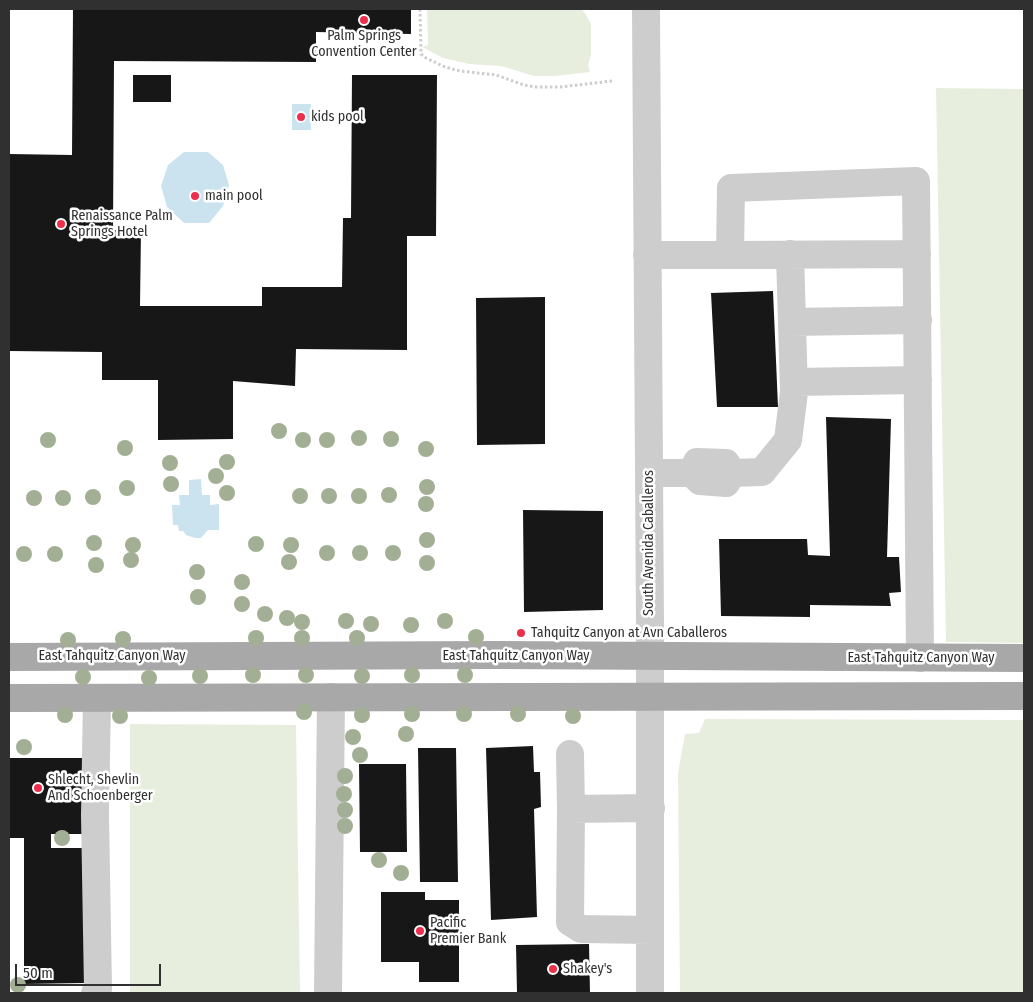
<!DOCTYPE html>
<html>
<head>
<meta charset="utf-8">
<style>
	body { margin:0 }
	#map { position:relative; width:1033px; height:1002px; overflow:hidden; background:#fff; font-family:"Fira Sans Condensed",sans-serif }
	canvas { display:block }
	.frame { position:absolute; inset:0; border:10px solid #303030; pointer-events:none }
	.scale { position:absolute; left:15px; top:964px; width:146px; height:22px; box-sizing:border-box; border:2px solid #303030; border-top:0; padding-left:6px; font-size:15px; line-height:18px; white-space:nowrap; color:#303030; -webkit-text-stroke:4px #fff; paint-order:stroke }
</style>
</head>
<body>
<div id="map">
<canvas width="1033" height="1002"></canvas>
<div class="frame"></div>
<div class="scale">50 m</div>
</div>
<script>
const context = document.querySelector('canvas').getContext('2d');
context.lineJoin = 'round';
function fill(path, color) { context.fillStyle = color; context.fill(path, 'evenodd'); }
const shape = rows => new Path2D(rows.map(r => 'M' + r).join(''));
function stroke(path, color, width, dash) { context.strokeStyle = color; context.lineWidth = width; context.lineCap = dash ? 'butt' : 'round'; context.setLineDash(dash || []); context.stroke(path); }
function drawText(font, color, halo, rows, align = 'center') {
  context.font = font + ' "Fira Sans Condensed",sans-serif'; context.lineWidth = 5; context.setLineDash([]); context.textBaseline = 'middle'; context.strokeStyle = halo; context.fillStyle = color; for (const [text, x, y, turn = 0] of rows) {
    context.save(); context.translate(x, y); context.rotate((+turn || 0) * Math.PI / 180); context.textAlign = isNaN(turn) ? turn : align; if (halo) context.strokeText(text, 0, 0); context.fillText(text, 0, 0); context.restore();
  }
}
const green = shape([
	[427,9,581,9,585,13,591,24,591,55,588,65,590,72,555,76,534,76,501,66,469,64,443,58,422,47,428,45],
	[936,88,1024,89,1024,643,946,642],
	[705,719,1024,720,1024,993,680,993,678,773,685,734,699,733],
	[130,724,296,725,300,993,130,993]
]);
const water = shape([
	[292,104,311,104,311,130,292,130],
	[184,152,208,152,223,165,229,185,223,206,209,223,184,223,167,207,161,186,168,165],
	[201,479,202,495,210,495,210,505,219,504,219,530,208,530,201,538,195,538,186,535,183,531,179,531,178,525,173,525,172,505,180,505,179,495,189,495,189,480]
]);
const building = shape([
	[73,9,411,9,411,34,316,32,316,62,114,61,113,230,141,230,140,306,262,306,262,287,342,287,343,218,351,218,352,75,437,75,436,236,407,236,407,350,296,349,295,386,233,381,233,439,158,440,158,380,102,380,102,352,9,351,9,154,72,155],
	[133,75,171,75,171,102,133,102],
	[773,291,778,407,717,407,711,293],
	[545,297,545,444,477,445,476,298],
	[826,417,891,419,887,557,899,557,901,592,889,593,891,606,810,605,810,617,721,616,719,539,807,539,808,555,830,556],
	[523,510,603,511,603,610,524,612],
	[533,746,534,772,540,772,541,807,534,809,537,917,491,920,486,748],
	[418,748,456,748,458,882,420,882],
	[9,758,82,758,82,834,51,834,51,848,84,848,85,983,24,984,24,838,9,838],
	[359,764,406,764,407,852,360,852],
	[381,892,425,892,425,900,459,900,459,982,419,982,419,962,381,962],
	[589,944,590,993,517,993,516,945]
]);
const path = shape([
	[420,9,421,54,426,58,445,67,460,71,496,75,524,85,536,87,560,87,612,81]
]);
const minor = shape([
	[646,9,650,624,650,993],
	[647,255,730,255,731,188,916,181,920,658],
	[730,255,917,254],
	[792,322,918,320],
	[794,382,918,380],
	[649,473,692,473,700,481,726,483,732,473,726,463,697,462,692,473],
	[732,473,762,472,788,440,794,392,790,254],
	[570,754,571,809],
	[650,930,581,929,570,922,571,809,651,808],
	[95,993,98,989,95,815,97,698],
	[328,993,331,697]
]);
const major = shape([
	[9,657,497,655,1024,658],
	[9,698,1024,696]
]);
const trees = [
	[279,431],
	[359,438],
	[391,439],
	[48,440],
	[303,440],
	[327,440],
	[125,448],
	[426,449],
	[227,462],
	[170,463],
	[216,476],
	[171,484],
	[427,487],
	[127,488],
	[227,493],
	[389,495],
	[300,496],
	[329,496],
	[359,496],
	[93,497],
	[34,498],
	[63,498],
	[426,504],
	[427,540],
	[94,543],
	[256,544],
	[133,545],
	[291,545],
	[327,553],
	[360,553],
	[393,553],
	[24,554],
	[55,554],
	[131,560],
	[289,562],
	[427,563],
	[96,565],
	[197,572],
	[242,582],
	[198,597],
	[242,604],
	[265,614],
	[287,618],
	[346,621],
	[445,621],
	[302,622],
	[371,624],
	[411,625],
	[476,637],
	[256,638],
	[302,638],
	[357,638],
	[123,639],
	[68,640],
	[253,675],
	[306,675],
	[412,675],
	[465,675],
	[200,676],
	[362,676],
	[83,677],
	[149,678],
	[304,712],
	[412,714],
	[464,714],
	[518,714],
	[65,715],
	[362,715],
	[120,716],
	[573,716],
	[406,734],
	[353,737],
	[24,747],
	[360,755],
	[345,776],
	[344,794],
	[345,810],
	[345,826],
	[62,838],
	[379,860],
	[401,873],
	[18,985]
];
const markers = [
	[364,20,5,"#eb2f4d"],
	[301,117,5,"#eb2f4d"],
	[195,196,5,"#eb2f4d"],
	[61,224,5,"#eb2f4d"],
	[521,633,5,"#eb2f4d"],
	[38,788,5,"#eb2f4d"],
	[420,931,5,"#eb2f4d"],
	[553,969,5,"#eb2f4d"]
];
const poiNames = [
	["Palm Springs",364,36,"center"],
	["Convention Center",364,52,"center"],
	["kids pool",311,117],
	["main pool",205,196],
	["Renaissance Palm",71,216],
	["Springs Hotel",71,232],
	["Tahquitz Canyon at Avn Caballeros",531,633],
	["Shlecht, Shevlin",48,780],
	["And Schoenberger",48,796],
	["Pacific",430,923],
	["Premier Bank",430,939],
	["Shakey's",563,969]
];
const streetNames = [
	["South Avenida Caballeros",649,543,-90],
	["East Tahquitz Canyon Way",112,656],
	["East Tahquitz Canyon Way",516,656],
	["East Tahquitz Canyon Way",921,658]
];
fill(green, '#e8eede');
fill(water, '#cae3ee');
fill(building, '#171717');
stroke(path, '#cdcdcd', 3, [2.5, 2.5]);
stroke(minor, '#cdcdcd', 28);
stroke(major, '#a8a8a8', 28);
context.fillStyle = '#a3af94';
for (const [x, y] of trees) { context.beginPath(); context.arc(x, y, 8, 0, 2 * Math.PI); context.fill(); }
for (const [x, y, r, color] of markers) { const dot = new Path2D(); dot.arc(x, y, r, 0, 2 * Math.PI); context.fillStyle = color; context.fill(dot); stroke(dot, '#fff', 2); }
drawText('14px', '#303030', '#fff', poiNames, 'left');
drawText('14px', '#303030', '#fff', streetNames);
</script>
</body>
</html>
